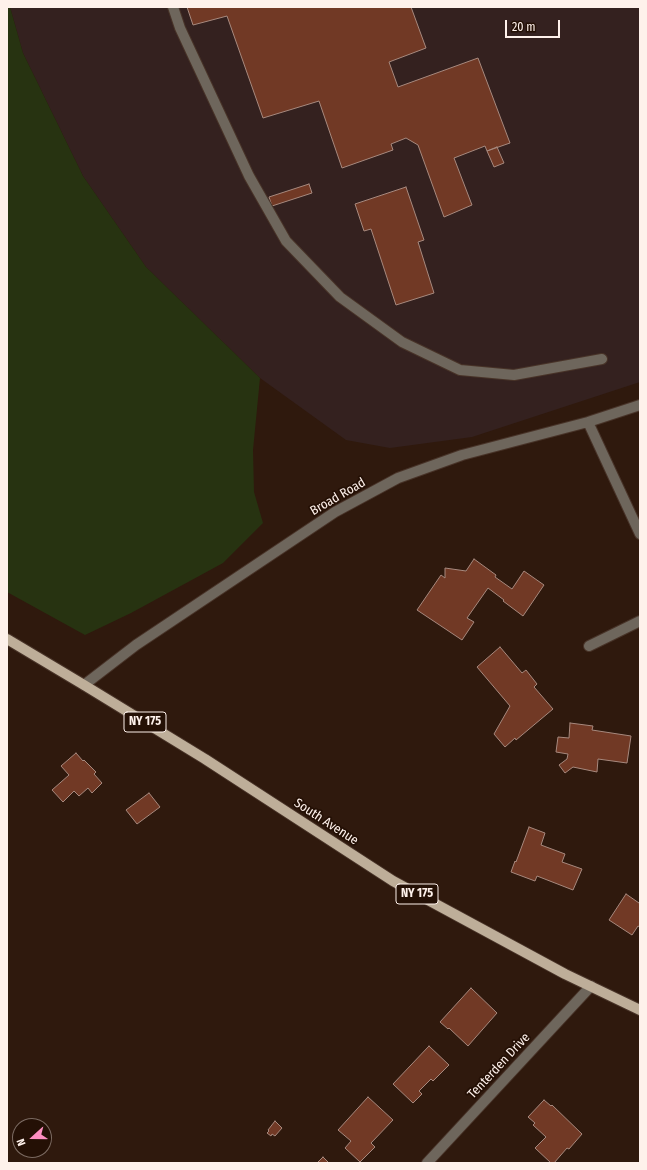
<!DOCTYPE html>
<html>
<head>
<meta charset="utf-8">
<style>
	body { margin:0 }
	#map { position:relative; width:647px; height:1170px; overflow:hidden; background:#2f190d; font-family:"Fira Sans Condensed",sans-serif }
	canvas { display:block }
	.frame { position:absolute; inset:0; border:8px solid #fef1eb; pointer-events:none }
	.north { position:absolute; left:12px; top:1118px; width:40px; height:40px; box-sizing:border-box; background:#241005; border:1px solid #7b6a61; border-radius:50%; rotate:249deg; font-size:11px; font-weight:700; line-height:16px; text-align:center; color:#fef1eb }
	.north::after { content:''; display:block; margin:auto; width:14px; height:18px; background:#fd8ec0; clip-path:polygon(50% 0,100% 100%,50% 72%,0 100%) }
	.scale { position:absolute; left:505px; top:20px; width:55px; height:18px; box-sizing:border-box; border:2px solid #fef1eb; border-top:0; padding-left:5px; font-size:12px; line-height:14px; white-space:nowrap; color:#fef1eb; -webkit-text-stroke:3px #241005; paint-order:stroke }
</style>
</head>
<body>
<div id="map">
<canvas width="647" height="1170"></canvas>
<div class="frame"></div>
<div class="north">N</div>
<div class="scale">20 m</div>
</div>
<script>
const context = document.querySelector('canvas').getContext('2d');
context.lineJoin = 'round';
function fill(path, color) { context.fillStyle = color; context.fill(path, 'evenodd'); }
const shape = rows => new Path2D(rows.map(r => 'M' + r).join(''));
function stroke(path, color, width, dash) { context.strokeStyle = color; context.lineWidth = width; context.lineCap = dash ? 'butt' : 'round'; context.setLineDash(dash || []); context.stroke(path); }
function drawText(font, color, halo, rows, align = 'center') {
  context.font = font + ' "Fira Sans Condensed",sans-serif'; context.lineWidth = 3.5; context.setLineDash([]); context.textBaseline = 'middle'; context.strokeStyle = halo; context.fillStyle = color; for (const [text, x, y, turn = 0] of rows) {
    context.save(); context.translate(x, y); context.rotate((+turn || 0) * Math.PI / 180); context.textAlign = isNaN(turn) ? turn : align; if (halo) context.strokeText(text, 0, 0); context.fillText(text, 0, 0); context.restore();
  }
}
const medical = shape([
	[10,7,640,7,640,382,472,437,390,448,346,440,260,378,146,267,83,176,23,53]
]);
const green = shape([
	[7,7,10,7,23,53,83,176,146,267,260,378,253,450,254,492,263,523,223,563,131,613,85,635,7,592]
]);
const building = shape([
	[187,7,411,7,426,48,389,62,398,87,478,58,510,143,487,151,485,146,454,158,472,205,444,217,418,145,406,138,391,144,393,150,342,168,319,101,263,118,227,16,193,25,187,7],
	[497,147,504,163,494,167,487,151,497,147],
	[309,184,312,193,272,206,269,197,309,184],
	[406,187,424,240,418,242,434,293,396,305,371,229,364,231,355,204,406,187],
	[474,559,496,575,495,577,512,589,524,571,544,585,523,616,503,601,504,600,488,588,467,618,474,622,462,640,417,610,441,575,445,578,445,568,466,571,474,559],
	[500,647,522,673,526,670,537,684,534,687,553,709,516,740,515,738,505,747,494,734,510,706,477,667,500,647],
	[570,723,593,726,592,730,631,736,627,763,598,759,597,772,573,767,565,773,559,765,567,759,568,754,556,752,558,737,569,738,570,723],
	[76,753,83,761,84,760,96,772,94,774,102,783,92,793,88,788,79,796,74,791,63,802,52,790,69,775,61,766,76,753],
	[149,793,160,807,137,824,126,810,149,793],
	[529,827,545,833,541,845,565,854,562,862,582,869,573,890,537,876,535,881,511,872,515,861,516,862,529,827],
	[626,894,639,903,640,902,640,927,638,926,632,935,609,920,626,894],
	[471,988,497,1013,468,1046,449,1028,448,1029,440,1022,471,988],
	[429,1046,449,1065,433,1081,431,1079,419,1091,422,1094,413,1103,393,1084,429,1046],
	[368,1097,393,1120,371,1143,375,1147,360,1162,345,1148,351,1141,338,1130,368,1097],
	[544,1100,551,1106,552,1105,582,1134,569,1149,567,1148,554,1163,551,1163,535,1148,546,1137,533,1125,535,1123,528,1117,544,1100],
	[275,1121,282,1128,275,1136,272,1134,271,1136,267,1133,269,1131,268,1130,275,1121],
	[323,1157,329,1163,317,1163,323,1157]
]);
const minor = shape([
	[173,7,180,28,249,176,286,241,340,297,402,342,460,370,514,375,602,359],
	[588,422,640,534],
	[589,646,640,621],
	[84,685,136,645,335,512,398,478,462,455,588,422,640,405],
	[427,1163,591,986]
]);
const major = shape([
	[7,639,84,685,205,759,393,881,565,974,640,1010]
]);
const shields = [
	[145,722,42],
	[417,894,42]
];
const shieldNames = [
	["NY 175",145,722],
	["NY 175",417,894]
];
const streetNames = [
	["Broad Road",338,497,-30],
	["South Avenue",326,822,33],
	["Tenterden Drive",499,1066,-47]
];
fill(medical, '#34211f');
fill(green, '#273311');
fill(building, '#713925');
stroke(building, '#a7897e', 1);
stroke(minor, '#483328', 12);
stroke(major, '#483328', 12);
stroke(minor, '#6e665c', 10);
stroke(major, '#beae99', 10);
for (const [x, y, w] of shields) { const box = new Path2D(); box.roundRect(x - w / 2, y - 10, w, 20, 3); context.fillStyle = '#241005'; context.fill(box); stroke(box, '#fef1eb', 1); }
drawText('bold 12px', '#fef1eb', null, shieldNames);
drawText('13px', '#fef1eb', '#241005', streetNames);
</script>
</body>
</html>
